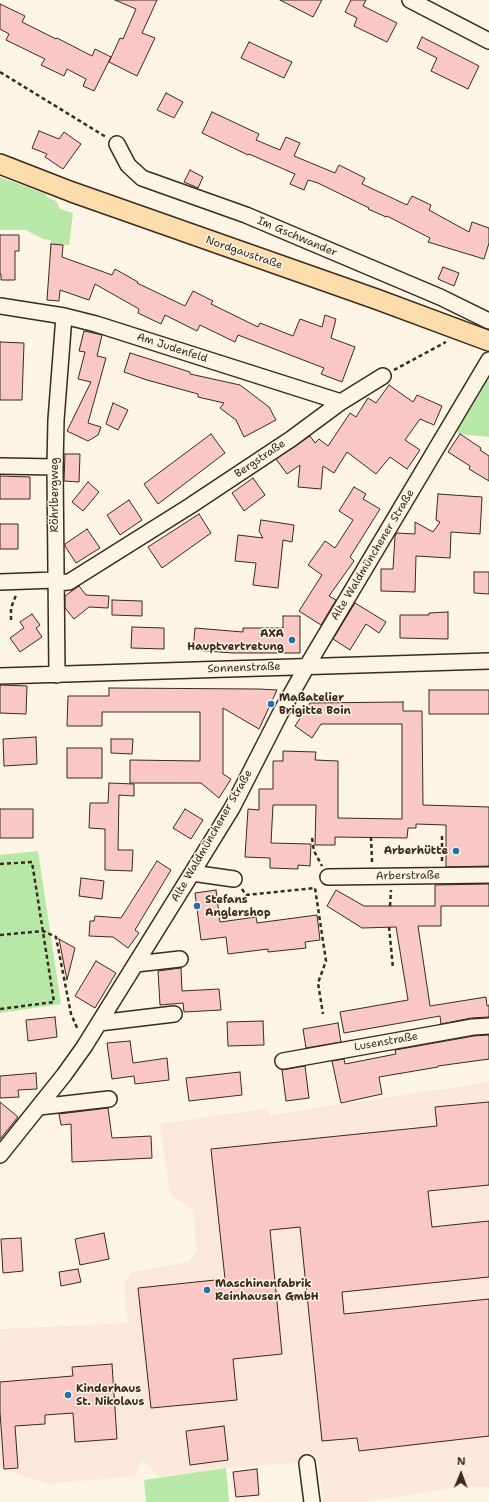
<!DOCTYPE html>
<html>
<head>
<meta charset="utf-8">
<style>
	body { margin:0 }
	#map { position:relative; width:489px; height:1502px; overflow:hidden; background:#fcf5e5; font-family:"Shantell Sans",sans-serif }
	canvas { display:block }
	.north { position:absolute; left:441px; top:1454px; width:40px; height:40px; -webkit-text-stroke:3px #fcf5e5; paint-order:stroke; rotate:1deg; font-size:11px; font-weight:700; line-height:16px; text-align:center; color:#3b2a1e }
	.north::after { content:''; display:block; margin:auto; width:14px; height:18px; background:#3b2a1e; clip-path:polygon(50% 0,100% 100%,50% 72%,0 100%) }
</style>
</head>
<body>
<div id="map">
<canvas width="489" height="1502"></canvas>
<div class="north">N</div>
</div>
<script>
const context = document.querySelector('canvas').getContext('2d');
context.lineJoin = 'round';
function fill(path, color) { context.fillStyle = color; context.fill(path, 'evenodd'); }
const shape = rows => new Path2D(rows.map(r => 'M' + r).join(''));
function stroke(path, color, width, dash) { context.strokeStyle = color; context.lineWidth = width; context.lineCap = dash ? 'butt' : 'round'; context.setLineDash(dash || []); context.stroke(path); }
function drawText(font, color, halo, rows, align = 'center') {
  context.font = font + ' "Shantell Sans",sans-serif'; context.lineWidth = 3; context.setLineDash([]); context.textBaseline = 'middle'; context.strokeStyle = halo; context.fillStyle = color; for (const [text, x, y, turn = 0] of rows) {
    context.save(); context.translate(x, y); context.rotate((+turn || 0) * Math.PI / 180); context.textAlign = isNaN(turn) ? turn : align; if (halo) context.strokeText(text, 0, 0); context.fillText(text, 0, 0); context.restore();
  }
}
const built = shape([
	[489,1082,489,1487,459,1487,363,1502,323,1502,318,1461,226,1468,160,1477,142,1461,135,1476,47,1484,0,1468,0,1329,128,1323,124,1284,132,1272,188,1262,197,1251,193,1209,170,1194,160,1124,268,1108,270,1115]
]);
const green = shape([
	[0,177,46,194,47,197,56,201,60,209,73,213,69,245,51,244,51,240,43,239,26,230,0,230],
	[489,373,489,437,460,434,454,430],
	[38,851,61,1004,0,1013,0,855],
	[226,1468,229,1502,146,1502,144,1480]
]);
const building = shape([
	[115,0,157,0,142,33,155,38,137,76,109,62,120,38,123,39,136,9,115,0],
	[280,0,322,0,313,17,280,0],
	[351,0,366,0,363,6,397,23,387,42,354,26,357,18,345,12,351,0],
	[0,4,25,16,22,22,56,39,57,38,92,56,95,49,111,57,94,91,83,86,86,79,67,69,64,76,41,65,45,59,6,40,9,34,0,29,0,4],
	[422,37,479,66,468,89,431,71,437,58,417,48,422,37],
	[249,42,292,62,284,78,241,58,249,42],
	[166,93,183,102,174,118,157,110,166,93],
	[212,112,259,134,256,140,280,150,286,137,300,143,294,156,335,173,339,165,365,178,362,184,407,205,412,196,431,205,429,210,469,232,472,222,489,228,489,243,484,259,428,242,430,238,387,216,386,217,368,209,369,208,318,183,308,180,304,190,290,184,295,174,249,154,248,155,202,133,212,112],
	[39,131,59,139,64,132,81,144,63,169,45,157,47,154,32,148,39,131],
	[190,170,203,177,198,188,184,182,190,170],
	[0,235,19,235,19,251,15,251,15,280,1,280,1,274,0,274,0,235],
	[51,244,63,245,62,257,112,275,115,269,138,282,137,283,185,306,193,291,213,301,211,304,258,327,260,323,293,336,300,319,322,327,325,315,336,319,331,338,355,347,342,382,321,374,324,368,238,335,235,342,200,325,197,331,165,315,161,324,138,313,139,309,95,284,89,300,60,290,59,301,47,300,51,244],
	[443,267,459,273,454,286,438,279,443,267],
	[84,331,102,335,97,356,106,358,88,423,101,427,98,435,88,441,67,431,91,382,78,379,85,352,79,351,84,331],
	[0,342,24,343,22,400,0,400,0,342],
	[130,353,190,372,190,374,240,385,269,407,276,420,244,437,236,420,220,408,224,403,198,397,198,394,147,380,124,372,130,353],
	[389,385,413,402,417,395,442,406,434,425,420,419,405,440,420,450,407,469,390,457,376,474,347,452,334,473,323,466,321,489,298,487,300,465,287,474,276,459,310,436,315,443,319,439,328,446,350,413,356,417,368,398,376,403,389,385],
	[113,403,128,410,118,430,106,424,113,403],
	[211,434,225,453,158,504,144,484,211,434],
	[460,434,481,448,480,450,489,456,489,481,469,469,470,466,448,452,460,434],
	[65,454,80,454,79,482,64,481,65,454],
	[0,476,30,477,30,499,0,499,0,476],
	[253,478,265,495,244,511,232,493,253,478],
	[88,482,99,492,83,511,72,502,88,482],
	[354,487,366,494,363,499,380,509,350,557,354,561,329,596,336,600,321,625,299,611,322,575,308,565,325,541,335,548,353,520,339,511,354,487],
	[438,494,482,497,480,534,451,532,450,558,416,556,415,592,381,591,381,569,393,569,395,536,397,533,415,534,415,522,433,532,440,522,436,520,438,494],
	[129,500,142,520,120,535,107,515,129,500],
	[199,514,211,533,162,568,148,547,199,514],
	[261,520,294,525,292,542,283,540,278,588,253,585,256,563,235,561,238,535,263,538,259,531,261,520],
	[0,524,18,524,18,549,0,549,0,524],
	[87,529,100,548,76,563,65,546,65,544,87,529],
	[474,572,489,572,489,594,474,593,474,572],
	[79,586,86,595,109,596,108,608,89,607,74,619,65,608,65,596,79,586],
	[112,600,142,601,142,616,112,615,112,600],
	[355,603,386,622,379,633,366,624,350,650,333,639,355,603],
	[448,612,448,639,400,638,400,615,429,615,429,613,448,612],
	[32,614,40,625,36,628,42,637,20,652,10,638,24,628,20,622,32,614],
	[283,616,300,616,300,653,233,653,193,650,195,628,243,632,243,628,283,628,283,616],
	[132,627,164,628,164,649,131,648,132,627],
	[0,685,27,686,26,714,0,713,0,685],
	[109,688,259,689,277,690,259,729,223,708,223,774,231,779,219,798,201,783,130,783,130,760,200,761,200,712,102,712,102,726,67,726,68,696,109,696,109,688],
	[429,690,489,690,489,714,429,714,429,690],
	[403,702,403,711,422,711,423,805,489,807,489,866,446,867,446,825,416,824,416,828,408,828,407,838,335,837,335,845,315,845,316,805,273,805,271,843,311,844,310,866,298,865,298,869,270,868,270,858,245,857,248,809,259,810,259,789,273,789,273,761,283,761,283,751,316,752,315,760,338,761,338,818,402,819,402,724,321,724,312,738,295,726,310,703,403,702],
	[36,737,37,764,4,766,3,739,36,737],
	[111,739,133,739,132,754,111,753,111,739],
	[67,748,102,748,102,778,67,778,67,748],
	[109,783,134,784,134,796,119,795,118,850,133,850,132,871,105,870,105,829,89,828,90,803,108,803,109,783],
	[0,809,33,809,33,838,0,838,0,809],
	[185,809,203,820,191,839,173,828,185,809],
	[157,861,171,870,135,930,139,933,128,948,113,937,89,936,90,921,94,921,95,916,121,918,157,861],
	[81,878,104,881,102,899,79,896,81,878],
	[489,884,489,906,441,906,441,926,418,926,430,1006,486,997,487,1006,489,1005,489,1017,471,1018,441,1024,440,1016,344,1033,340,1012,408,1000,396,927,362,928,327,906,336,890,364,906,435,906,435,885,489,884],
	[216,890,220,922,256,917,257,923,317,915,320,940,305,942,306,948,268,952,268,949,228,954,226,937,201,940,195,893,216,890],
	[59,939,75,948,67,980,59,939],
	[96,961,116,973,95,1008,75,996,96,961],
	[181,968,182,991,219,989,221,1010,184,1012,183,1003,160,1005,158,971,181,968],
	[55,1017,57,1037,28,1041,26,1020,55,1017],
	[263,1021,264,1045,228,1046,227,1022,263,1021],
	[338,1023,341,1042,306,1048,303,1029,338,1023],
	[489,1035,489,1059,438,1066,438,1067,379,1077,382,1094,341,1103,332,1061,344,1059,345,1064,396,1054,395,1050,474,1036,489,1035],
	[130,1041,133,1063,167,1058,169,1080,135,1084,134,1076,112,1079,107,1043,130,1041],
	[305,1066,309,1098,286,1101,282,1070,305,1066],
	[240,1072,242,1095,189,1101,186,1078,240,1072],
	[36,1073,37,1089,18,1090,19,1097,0,1098,0,1076,36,1073],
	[0,1102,18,1117,0,1139,0,1102],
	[489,1102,489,1185,428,1191,432,1227,489,1221,489,1277,342,1292,344,1314,489,1299,489,1436,359,1451,357,1438,322,1441,300,1227,270,1230,282,1354,233,1359,237,1400,151,1408,138,1288,225,1279,211,1149,437,1126,435,1107,489,1102],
	[108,1108,112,1138,151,1136,152,1158,72,1162,71,1124,61,1125,59,1114,108,1108],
	[104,1233,109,1259,80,1265,75,1239,104,1233],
	[21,1238,23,1271,3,1273,1,1239,21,1238],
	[78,1269,81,1282,61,1286,59,1272,78,1269],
	[112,1364,117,1439,75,1442,73,1413,45,1415,45,1424,15,1426,18,1468,4,1469,0,1412,0,1382,73,1376,72,1367,112,1364],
	[224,1426,228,1460,190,1465,186,1431,224,1426],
	[257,1469,259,1495,236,1497,233,1472,257,1469]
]);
const path = shape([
	[0,72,106,137],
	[394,370,446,342],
	[11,620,11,608,16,595],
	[442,836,442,863],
	[371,837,372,862],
	[312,838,314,851,322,866],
	[0,864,32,862,54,1002,0,1009],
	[242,889,246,895,315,888,326,961,318,983,323,1014],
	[390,906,391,890],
	[389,927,393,968],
	[0,935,43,931,56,937,71,1014,78,1030]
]);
const minor = shape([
	[410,0,489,41],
	[117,144,128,165,142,178,246,215,440,297,489,321],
	[0,306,64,316,96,324,341,402],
	[0,466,55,467],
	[0,582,55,580],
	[55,583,69,582,190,506,291,439,341,402,383,376],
	[57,675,55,467,56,420,64,316],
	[0,676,489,661],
	[192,873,234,879],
	[328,877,489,875],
	[136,964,180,959],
	[99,1023,174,1014],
	[283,1061,473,1027,489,1026],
	[39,1107,109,1099],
	[0,1155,64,1075,84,1047,192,873,232,808,281,712,307,666,489,360],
	[307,1463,312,1502]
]);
const major = shape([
	[0,164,72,192,376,299,489,341]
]);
const markers = [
	[292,640,4,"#1f6fb2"],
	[271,704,4,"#1f6fb2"],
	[456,851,4,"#1f6fb2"],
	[197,906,4,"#1f6fb2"],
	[207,1290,4,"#1f6fb2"],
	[68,1395,4,"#1f6fb2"]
];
const streetNames = [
	["Im Gschwander",297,237,23],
	["Nordgaustraße",244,253,19],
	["Am Judenfeld",172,348,18],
	["Bergstraße",260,459,-34],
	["Röhrlbergweg",55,495,-90],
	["Alte Waldmünchener Straße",373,555,-59],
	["Sonnenstraße",244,668,-2],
	["Alte Waldmünchener Straße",212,836,-60],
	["Arberstraße",408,876,-1],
	["Lusenstraße",386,1042,-10]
];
const poiNames = [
	["AXA",284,634,"right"],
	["Hauptvertretung",284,647,"right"],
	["Maßatelier",279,698],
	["Brigitte Boin",279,711],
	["Arberhütte",448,851,"right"],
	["Stefans",205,900],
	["Anglershop",205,913],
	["Maschinenfabrik",215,1284],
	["Reinhausen GmbH",215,1297],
	["Kinderhaus",76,1389],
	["St. Nikolaus",76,1402]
];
fill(built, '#fbe8db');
fill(green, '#b8e8a7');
fill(building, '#f9c8c4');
stroke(building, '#3b2a1e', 1);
stroke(minor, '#3b2a1e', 18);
stroke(major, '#3b2a1e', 22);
stroke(path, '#3b2a1e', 2.5, [4, 3]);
stroke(minor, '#fcf5e5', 15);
stroke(major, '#faddab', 19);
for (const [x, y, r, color] of markers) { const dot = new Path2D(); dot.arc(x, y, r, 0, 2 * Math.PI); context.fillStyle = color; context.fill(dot); stroke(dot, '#fcf5e5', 1.5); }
drawText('11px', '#3b2a1e', '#fcf5e5', streetNames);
drawText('bold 11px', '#3b2a1e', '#fcf5e5', poiNames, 'left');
</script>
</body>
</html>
